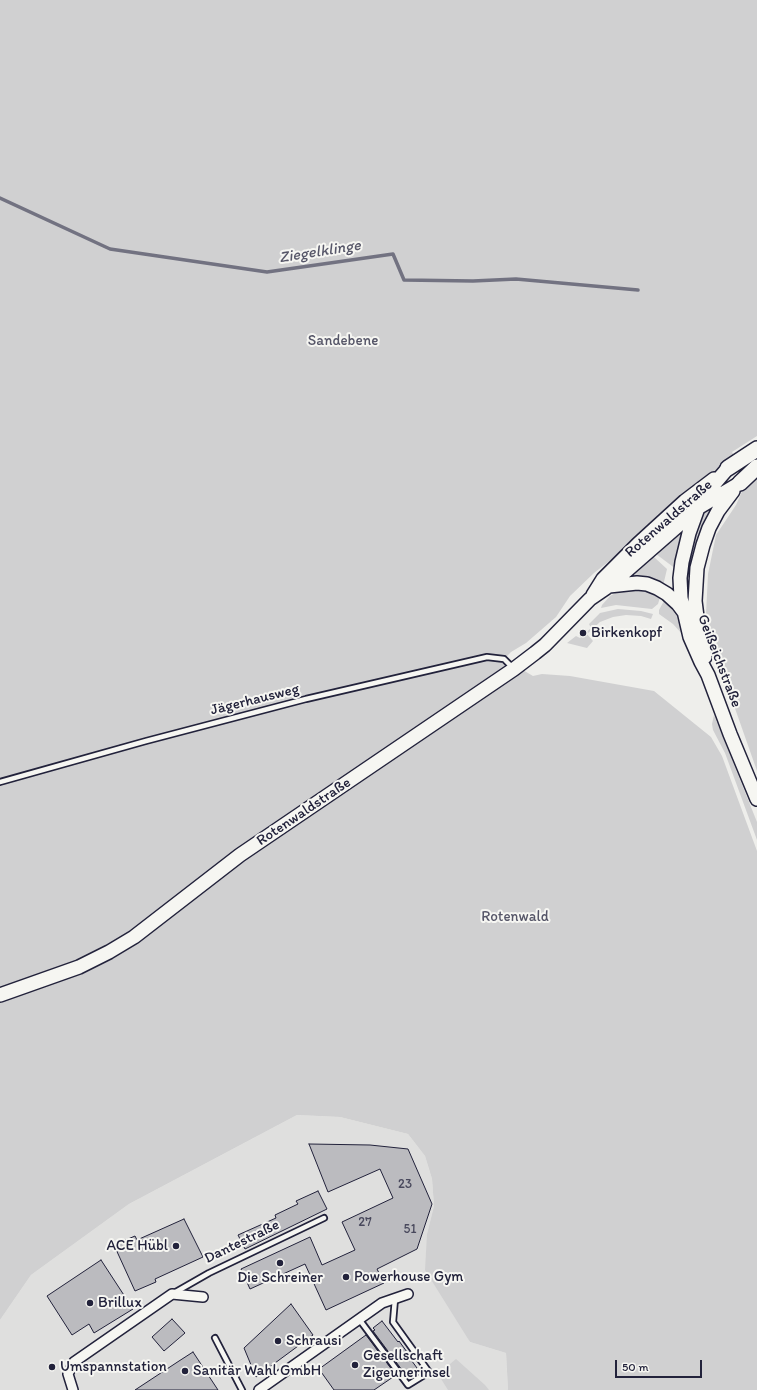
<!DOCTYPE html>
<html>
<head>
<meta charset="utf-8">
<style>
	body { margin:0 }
	#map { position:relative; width:757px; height:1390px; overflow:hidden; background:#eeeeeb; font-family:Itim,sans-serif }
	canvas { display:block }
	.scale { position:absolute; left:615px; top:1360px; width:87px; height:18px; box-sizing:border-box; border:2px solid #22223b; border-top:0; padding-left:5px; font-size:12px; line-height:14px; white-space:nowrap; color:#22223b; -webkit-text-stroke:3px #f6f6f2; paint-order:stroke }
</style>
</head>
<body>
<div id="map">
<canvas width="757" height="1390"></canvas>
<div class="scale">50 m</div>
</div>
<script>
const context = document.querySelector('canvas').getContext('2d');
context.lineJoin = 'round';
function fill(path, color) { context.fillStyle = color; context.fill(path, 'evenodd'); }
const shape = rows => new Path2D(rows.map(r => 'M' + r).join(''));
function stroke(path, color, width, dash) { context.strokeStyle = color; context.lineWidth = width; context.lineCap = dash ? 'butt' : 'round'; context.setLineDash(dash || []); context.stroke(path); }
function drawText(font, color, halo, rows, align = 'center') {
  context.font = font + ' Itim,sans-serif'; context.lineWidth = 4; context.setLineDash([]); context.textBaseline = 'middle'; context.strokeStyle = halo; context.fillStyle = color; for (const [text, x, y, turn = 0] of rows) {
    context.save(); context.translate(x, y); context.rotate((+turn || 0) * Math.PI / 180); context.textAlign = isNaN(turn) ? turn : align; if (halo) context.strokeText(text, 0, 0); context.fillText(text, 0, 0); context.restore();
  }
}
const built = shape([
	[297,1115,340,1117,408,1134,425,1156,432,1179,434,1206,427,1234,470,1342,506,1353,508,1390,0,1390,0,1320,31,1275,129,1204]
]);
const green = shape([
	[0,0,757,0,757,436,732,452,734,456,678,501,641,537,638,535,617,555,594,573,570,596,556,617,526,643,511,652,504,659,533,676,542,674,570,676,654,691,711,737,722,756,757,851,757,1390,508,1390,506,1353,470,1342,425,1270,427,1234,434,1206,432,1179,425,1156,408,1134,340,1117,297,1115,129,1204,31,1275,0,1320],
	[757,475,757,771,711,640,706,614,708,574,716,535,736,505,743,489],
	[713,505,713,507,706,519,696,546,690,574,685,572,686,559,702,514],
	[684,528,676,569,656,554],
	[650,557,654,557,667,569,663,586,626,579],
	[634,588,651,589,661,594,658,604,652,609,616,605,601,608,602,605,610,596,621,590],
	[665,599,666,599,681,617,684,636,673,624,659,614,659,610],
	[618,609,641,611,653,614,651,619,641,616,626,615,613,617,600,622,587,634,593,641,587,648,567,643,576,636,580,638,591,628,589,624,600,613],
	[714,715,757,822,757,840,725,753,713,730,712,724],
	[456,1359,485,1385,489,1390,448,1390,438,1374]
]);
const stream = shape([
	[0,198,110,249,267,272,393,254,404,280,473,281,516,279,638,290]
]);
const building = shape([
	[309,1144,370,1145,408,1149,432,1204,417,1249,377,1269,384,1283,326,1310,305,1264,250,1289,241,1269,310,1237,322,1265,355,1250,342,1222,393,1198,380,1169,328,1192,309,1144],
	[318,1191,327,1209,245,1249,238,1235,276,1218,275,1215,298,1204,296,1201,318,1191],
	[184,1219,203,1257,155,1279,156,1282,135,1291,114,1245,135,1236,137,1240,184,1219],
	[101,1260,133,1309,94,1333,89,1324,72,1335,47,1296,101,1260],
	[291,1304,313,1335,256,1377,244,1348,291,1304],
	[172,1319,185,1333,164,1351,152,1337,172,1319],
	[382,1321,398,1342,399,1341,407,1352,406,1353,417,1368,408,1375,404,1369,402,1370,373,1331,375,1330,373,1328,382,1321],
	[366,1335,396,1375,374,1390,334,1390,319,1369,366,1335],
	[193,1352,218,1390,135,1390,179,1361,193,1352]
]);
const service = shape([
	[0,782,146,741,306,699,487,657,504,659,513,668],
	[174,1293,209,1273,324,1218],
	[359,1319,408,1385,429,1372,393,1322,395,1299],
	[215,1338,242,1390]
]);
const minor = shape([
	[73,1390,68,1374,74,1362,172,1294,203,1297],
	[259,1390,382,1303,408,1294]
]);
const secondary = shape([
	[728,468,716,482,698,508,689,533,682,562,680,578,681,598,690,637,701,662,708,675,730,734,757,799],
	[609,586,637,583,647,584,657,588,667,594,678,604,684,612],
	[593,595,603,579,638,544,685,501,714,479],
	[705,657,698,625,695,601,697,568,703,545,709,528,718,511,733,491],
	[0,995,79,967,109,952,134,937,240,855,514,669,535,653,545,645,590,599,609,586,688,517,698,508,740,483]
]);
const trunk = shape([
	[728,468,757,449],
	[740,483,757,467]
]);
const markers = [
	[583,633,4,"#22223b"],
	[176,1246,4,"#22223b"],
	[280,1263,4,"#22223b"],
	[346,1277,4,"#22223b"],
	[90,1303,4,"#22223b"],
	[278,1341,4,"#22223b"],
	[355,1365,4,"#22223b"],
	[52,1367,4,"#22223b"],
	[185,1371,4,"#22223b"]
];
const numberNames = [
	["23",405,1185],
	["27",365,1223],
	["51",410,1230]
];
const parkNames = [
	["Sandebene",343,341],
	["Rotenwald",515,917]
];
const streetNames = [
	["Rotenwaldstraße",669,519,-41],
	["Geißeichstraße",719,661,69],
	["Jägerhausweg",255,700,-14],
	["Rotenwaldstraße",304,812,-34],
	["Dantestraße",242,1242,-26]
];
const poiNames = [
	["Birkenkopf",591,633],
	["ACE Hübl",168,1246,"right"],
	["Powerhouse Gym",354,1277],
	["Die Schreiner",280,1278,"center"],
	["Brillux",98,1303],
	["Schrausi",286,1341],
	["Gesellschaft",363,1356],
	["Zigeunerinsel",363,1373],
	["Umspannstation",60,1367],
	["Sanitär Wahl GmbH",193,1371]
];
const waterNames = [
	["Ziegelklinge",320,252,-9]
];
fill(built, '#dfdfde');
fill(green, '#d0d0d1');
stroke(stream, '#727281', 3.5);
fill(building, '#bbbbbf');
stroke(building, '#22223b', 1);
stroke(service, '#22223b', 8);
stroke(minor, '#22223b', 12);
stroke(secondary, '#22223b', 16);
stroke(trunk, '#22223b', 18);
stroke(service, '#f6f6f2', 4.5);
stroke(minor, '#f6f6f2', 9);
stroke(secondary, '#f6f6f2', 13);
stroke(trunk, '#f6f6f2', 15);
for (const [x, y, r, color] of markers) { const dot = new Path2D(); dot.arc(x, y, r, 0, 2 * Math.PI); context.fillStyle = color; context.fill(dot); stroke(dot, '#f6f6f2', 1.5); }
drawText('13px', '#48485c', null, numberNames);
drawText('15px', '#565668', '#f6f6f2', parkNames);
drawText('15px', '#22223b', '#f6f6f2', streetNames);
drawText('15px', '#22223b', '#f6f6f2', poiNames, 'left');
drawText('italic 16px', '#575769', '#f6f6f2', waterNames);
</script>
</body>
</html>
